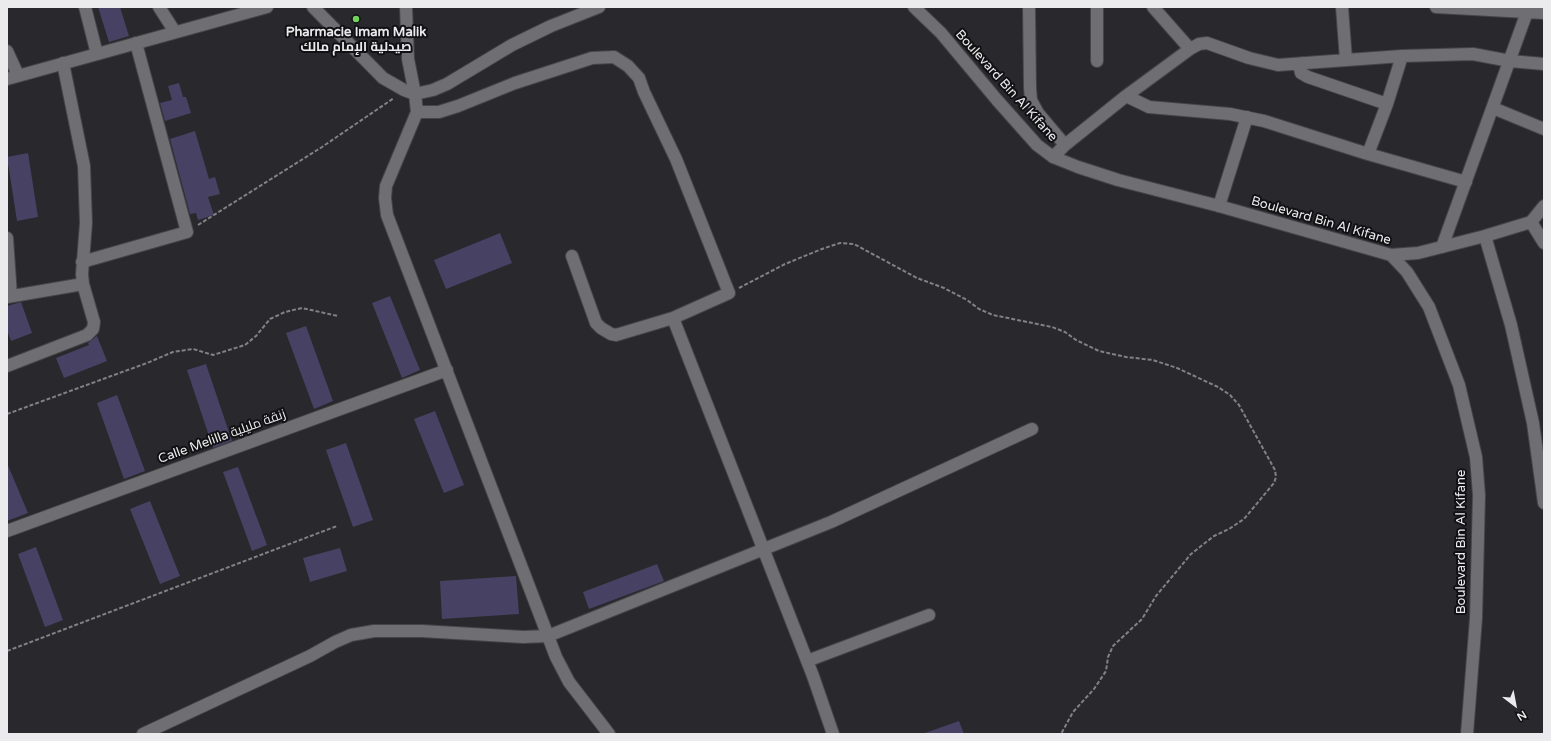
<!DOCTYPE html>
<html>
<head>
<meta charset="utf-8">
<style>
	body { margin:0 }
	#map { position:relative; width:1551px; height:741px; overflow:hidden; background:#29282c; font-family:"Varela Round",sans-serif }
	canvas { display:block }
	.frame { position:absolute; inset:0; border:8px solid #ebeaed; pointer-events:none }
	.north { position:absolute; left:1495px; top:685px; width:40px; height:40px; -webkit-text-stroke:3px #111113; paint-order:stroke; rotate:148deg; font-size:11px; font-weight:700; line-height:16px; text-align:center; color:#ebeaed }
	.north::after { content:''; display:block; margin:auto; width:14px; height:18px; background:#ebeaed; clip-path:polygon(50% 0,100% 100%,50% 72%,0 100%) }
</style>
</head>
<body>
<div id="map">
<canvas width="1551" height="741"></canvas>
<div class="frame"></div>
<div class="north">N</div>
</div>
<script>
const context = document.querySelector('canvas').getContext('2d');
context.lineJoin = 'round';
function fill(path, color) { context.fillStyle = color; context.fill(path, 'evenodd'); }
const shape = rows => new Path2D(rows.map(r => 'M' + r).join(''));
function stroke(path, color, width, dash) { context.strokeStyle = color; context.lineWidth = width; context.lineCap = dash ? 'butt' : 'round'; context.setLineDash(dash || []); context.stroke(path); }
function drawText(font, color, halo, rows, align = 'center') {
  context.font = font + ' "Varela Round",Cairo,sans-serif'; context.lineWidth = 4; context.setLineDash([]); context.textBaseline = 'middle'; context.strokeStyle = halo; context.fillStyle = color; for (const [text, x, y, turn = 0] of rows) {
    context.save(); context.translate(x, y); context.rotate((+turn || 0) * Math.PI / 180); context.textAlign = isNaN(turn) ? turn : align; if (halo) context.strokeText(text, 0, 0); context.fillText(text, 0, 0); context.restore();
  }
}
const building = shape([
	[98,7,120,7,129,36,109,42],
	[179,83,183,97,186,97,191,113,165,121,160,103,172,100,168,86],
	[195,131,209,179,215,177,220,194,208,197,214,215,198,220,196,213,190,214,170,139],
	[28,153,38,217,17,221,7,157],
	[500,233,512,263,446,289,434,260],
	[390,296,420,370,402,378,372,303],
	[21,302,32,333,11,341,7,330,7,306],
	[306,326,333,401,314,409,286,333],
	[97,336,107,361,64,378,56,358,89,345,88,343],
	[206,364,232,441,213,448,187,370],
	[117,395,145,471,124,479,97,403],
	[435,411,464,485,444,493,414,419],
	[346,443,373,520,353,527,326,450],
	[7,463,28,513,7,521],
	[238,467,267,545,252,551,223,472],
	[150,501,180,576,160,584,130,509],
	[36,547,63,620,45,627,18,554],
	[340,548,347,571,310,582,303,558],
	[657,564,664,581,589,609,583,592],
	[516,576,519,614,442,619,440,581],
	[959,721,964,734,925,734,925,733]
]);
const path = shape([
	[198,225,322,147,394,98],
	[739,288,785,264,822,249,840,243,854,244,917,278,944,288,967,300,979,309,993,315,1052,327,1065,332,1076,340,1099,351,1126,357,1153,360,1177,368,1218,387,1230,395,1239,405,1275,470,1276,477,1274,483,1244,519,1229,529,1214,536,1191,554,1156,596,1142,619,1113,646,1108,657,1106,671,1094,689,1073,712,1061,734],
	[7,414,147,363,173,352,193,349,213,355,245,345,256,336,270,319,285,312,302,308,338,316],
	[7,651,337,526]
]);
const minor = shape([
	[85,7,97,54],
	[159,7,175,32],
	[406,7,408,59,415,94,417,112,439,112,458,106,515,83,592,58,614,57,628,66,639,78,644,92,676,159,729,293,673,318,616,335,611,334,601,328,596,323,572,256],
	[1029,7,1030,88,1031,100,1038,113,1065,145],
	[1153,7,1190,49],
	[1342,7,1346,60],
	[1436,7,1527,12],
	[7,51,18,75],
	[1097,61,1097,7],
	[1302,63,1300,69,1301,73,1308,77,1387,104],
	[1126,96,1149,107,1230,114,1264,121,1368,154,1466,182],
	[1493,108,1544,129],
	[417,112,386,186,385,198,387,215,556,657,569,682,609,734],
	[1368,154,1387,104,1402,56],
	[1053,157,1065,145,1126,96,1190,49,1199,44,1207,43,1249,58,1278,65,1402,56,1473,54,1510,61,1544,64],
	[1219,206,1247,117],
	[1531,222,1544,206],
	[1485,236,1511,325,1533,423,1544,503],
	[7,238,11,296],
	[1442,247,1527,12,1544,13],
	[1391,255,1418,253,1485,236,1531,222,1544,243],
	[82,262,187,232,136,43],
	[7,297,83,284],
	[673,318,813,676,833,734],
	[7,366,87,335,93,329,94,322,83,284,82,274,86,223,84,166,63,63],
	[7,531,447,370],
	[807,661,929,615],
	[143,734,310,656,335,642,351,635,374,631,422,631,523,637,548,636,831,522,1032,429]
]);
const tertiary = shape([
	[313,7,383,78,404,90,415,94,433,90,447,84,512,45,551,26,599,7],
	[914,7,941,33,997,100,1037,145,1053,157,1078,167,1118,180,1219,206,1391,255,1407,272,1429,307,1459,385,1476,457,1479,495,1476,618,1467,734],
	[7,79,267,7]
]);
const markers = [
	[356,19,4,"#73d25d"]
];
const poiNames = [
	["Pharmacie Imam Malik",356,33],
	["صيدلية الإمام مالك",356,48]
];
const streetNames = [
	["Boulevard Bin Al Kifane",1006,86,48],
	["Boulevard Bin Al Kifane",1321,221,16],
	["Calle Melilla زنقة مليلية",222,437,-20],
	["Boulevard Bin Al Kifane",1462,542,-90]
];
fill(building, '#474164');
stroke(minor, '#454549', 14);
stroke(tertiary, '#454549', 14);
stroke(path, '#828184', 2, [4, 2]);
stroke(minor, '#6f6e73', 12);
stroke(tertiary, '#6f6e73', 12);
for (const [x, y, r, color] of markers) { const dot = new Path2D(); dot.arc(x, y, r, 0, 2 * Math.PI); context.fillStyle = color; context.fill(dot); stroke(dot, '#111113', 1.5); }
drawText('bold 13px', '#ebeaed', '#111113', poiNames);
drawText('13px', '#ebeaed', '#111113', streetNames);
</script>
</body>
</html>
